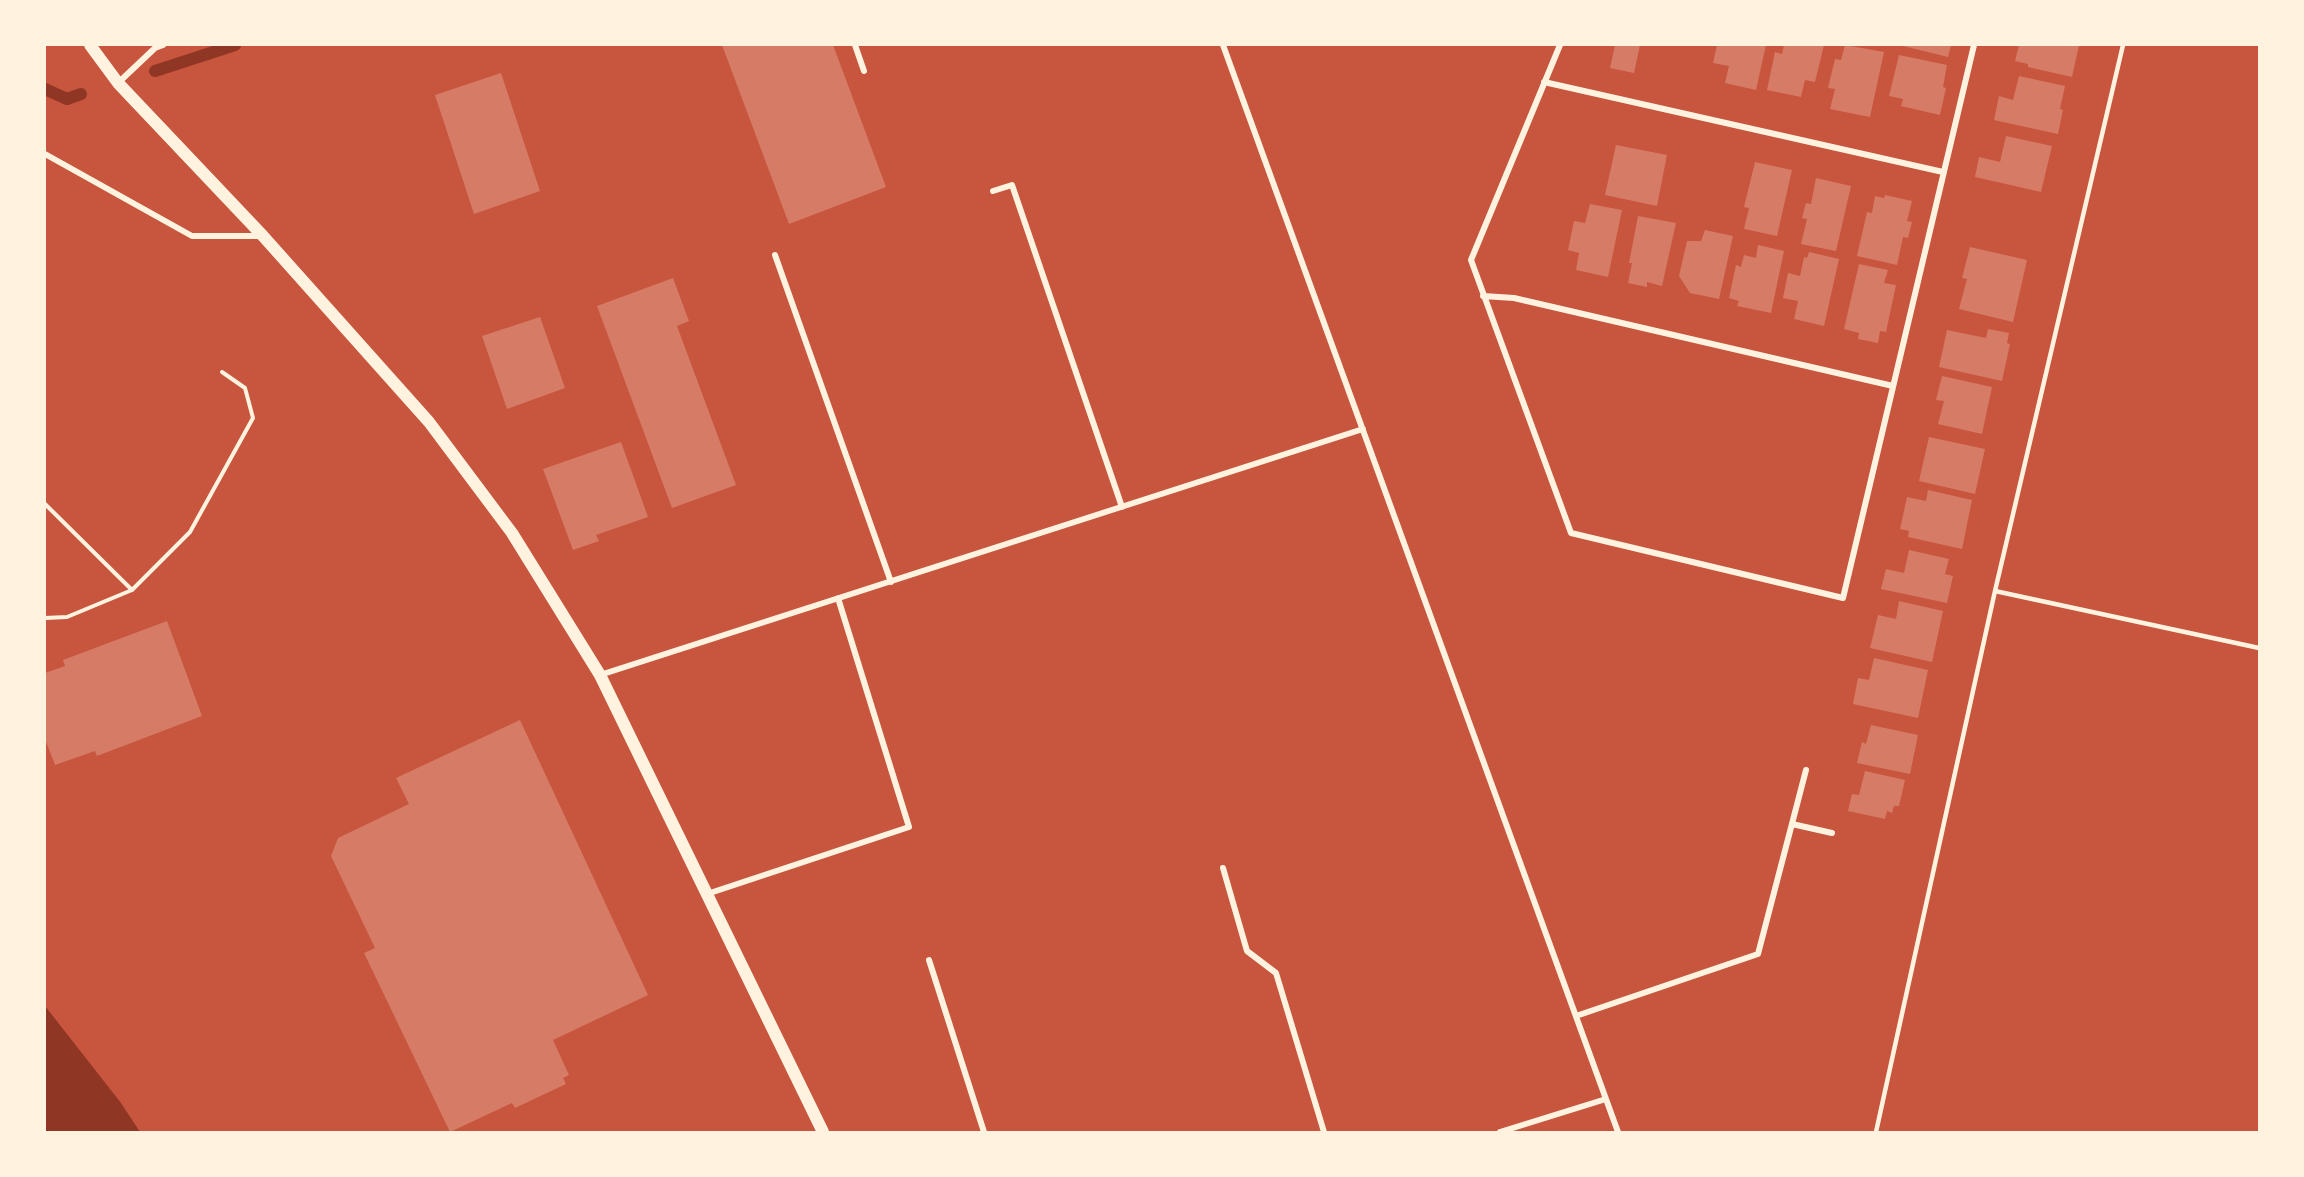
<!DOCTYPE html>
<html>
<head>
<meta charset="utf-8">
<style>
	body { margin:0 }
	#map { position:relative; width:2304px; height:1177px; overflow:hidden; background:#c8553d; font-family:Mulish,sans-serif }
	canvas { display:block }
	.frame { position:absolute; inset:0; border:46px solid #fff3e0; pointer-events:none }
</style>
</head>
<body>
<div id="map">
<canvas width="2304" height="1177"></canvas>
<div class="frame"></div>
</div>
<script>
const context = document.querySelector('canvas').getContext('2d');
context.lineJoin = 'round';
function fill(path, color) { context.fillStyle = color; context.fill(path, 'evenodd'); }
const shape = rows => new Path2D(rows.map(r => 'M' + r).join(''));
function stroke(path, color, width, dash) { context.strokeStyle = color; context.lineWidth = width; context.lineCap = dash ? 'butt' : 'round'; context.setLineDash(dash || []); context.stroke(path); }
const water = shape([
	[45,1006,121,1103,140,1132,45,1132]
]);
const stream = shape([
	[155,71,235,45],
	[45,89,67,99,81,94]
]);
const building = shape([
	[722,45,833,45,886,187,789,224],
	[1615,45,1640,45,1634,73,1610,68],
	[1717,45,1766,45,1756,90,1725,83,1729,66,1713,63],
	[1784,45,1824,45,1815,82,1805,80,1801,97,1767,90,1775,52,1782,54],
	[1845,45,1884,52,1870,117,1830,109,1835,89,1828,88,1835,59,1841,60],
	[1899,45,1951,45,1948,57],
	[2019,45,2079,45,2072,77,2028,67,2028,64,2015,61],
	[1899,55,1947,65,1943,87,1946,88,1940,115,1901,106,1903,99,1889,96],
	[501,73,540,191,474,214,435,95],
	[2019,76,2065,86,2060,109,2063,110,2058,134,1994,120,1999,96,2013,100],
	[2006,136,2052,146,2041,192,1975,177,1979,157,2000,162],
	[1616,145,1667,155,1657,206,1605,195],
	[1755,162,1792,170,1777,236,1744,229,1749,208,1744,207],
	[1816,178,1851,186,1836,251,1801,244,1807,219,1802,218,1806,203,1811,204],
	[1885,195,1912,201,1907,221,1912,222,1908,238,1903,237,1897,265,1857,256,1867,212,1872,213,1875,196,1884,198],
	[1590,204,1622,210,1608,277,1576,270,1579,253,1568,250,1574,221,1585,223],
	[1638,216,1676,223,1662,286,1647,282,1647,287,1628,283,1632,263,1629,263],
	[1705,230,1733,236,1719,299,1690,293,1679,276,1687,241,1701,241],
	[1758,245,1784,251,1771,313,1737,306,1739,301,1729,298,1736,265,1741,267,1744,255,1756,258],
	[1970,247,2027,260,2013,322,1959,309,1967,279,1962,278],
	[1809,252,1839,259,1824,326,1794,319,1798,301,1783,298,1788,273,1800,276,1804,257,1807,258],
	[1859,264,1888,270,1884,283,1896,285,1886,332,1880,331,1878,343,1858,339,1859,333,1844,329],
	[673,278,689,321,677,326,736,485,672,508,597,306],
	[540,317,565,388,507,409,482,336],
	[1988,329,2009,333,2007,343,2010,344,2002,381,1939,367,1947,330,1986,338],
	[1942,376,1992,387,1982,434,1938,424,1944,401,1936,400],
	[1929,437,1985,449,1975,494,1919,481],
	[621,442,648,517,596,535,599,541,573,550,543,469],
	[1928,490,1972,500,1962,549,1908,537,1909,531,1900,529,1907,497,1926,501],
	[1909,550,1949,559,1945,574,1953,576,1947,603,1881,589,1886,569,1904,573],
	[1899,601,1943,611,1932,662,1870,648,1878,615,1896,619],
	[167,621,202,716,97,756,95,751,55,765,45,739,45,673,65,666,63,660],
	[1874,658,1928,670,1918,718,1853,704,1858,678,1869,680],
	[520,720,648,995,553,1040,569,1075,563,1078,566,1084,515,1108,512,1103,450,1132,364,953,375,948,331,856,338,838,409,804,396,778],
	[1871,725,1918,735,1910,774,1857,763,1862,742,1866,744],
	[1865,771,1905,780,1899,806,1894,806,1892,813,1887,811,1885,819,1848,811,1852,794,1859,795]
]);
const path = shape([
	[45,504,132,590],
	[45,618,67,617,132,590,190,532,253,418,245,388,222,372]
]);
const service = shape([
	[1995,591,2259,648],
	[1876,1132,1995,591,2123,45]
]);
const minor = shape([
	[855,45,864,71],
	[1223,45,1618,1132],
	[1560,45,1471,260,1571,533,1843,598,1974,45],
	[1544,82,1943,172],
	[118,83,155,48,163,45],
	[45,154,192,236,260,236],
	[993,191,1012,185,1122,507],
	[775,255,891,582],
	[1483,296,1514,298,1893,386],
	[600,675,1363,429],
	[1792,824,1832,833],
	[1223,868,1247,951,1276,973,1324,1132],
	[707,894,909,827,838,598],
	[929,960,984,1132],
	[1576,1016,1758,954,1806,770],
	[1500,1132,1606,1099]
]);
const secondary = shape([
	[90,45,118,83,263,236,429,422,512,533,600,675,823,1132]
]);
fill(water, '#8f3625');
stroke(stream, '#8f3625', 12);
fill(building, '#d67c66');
stroke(path, '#fff3e0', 4);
stroke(service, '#fff3e0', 4.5);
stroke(minor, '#fff3e0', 6);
stroke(secondary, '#fff3e0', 12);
</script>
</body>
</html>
